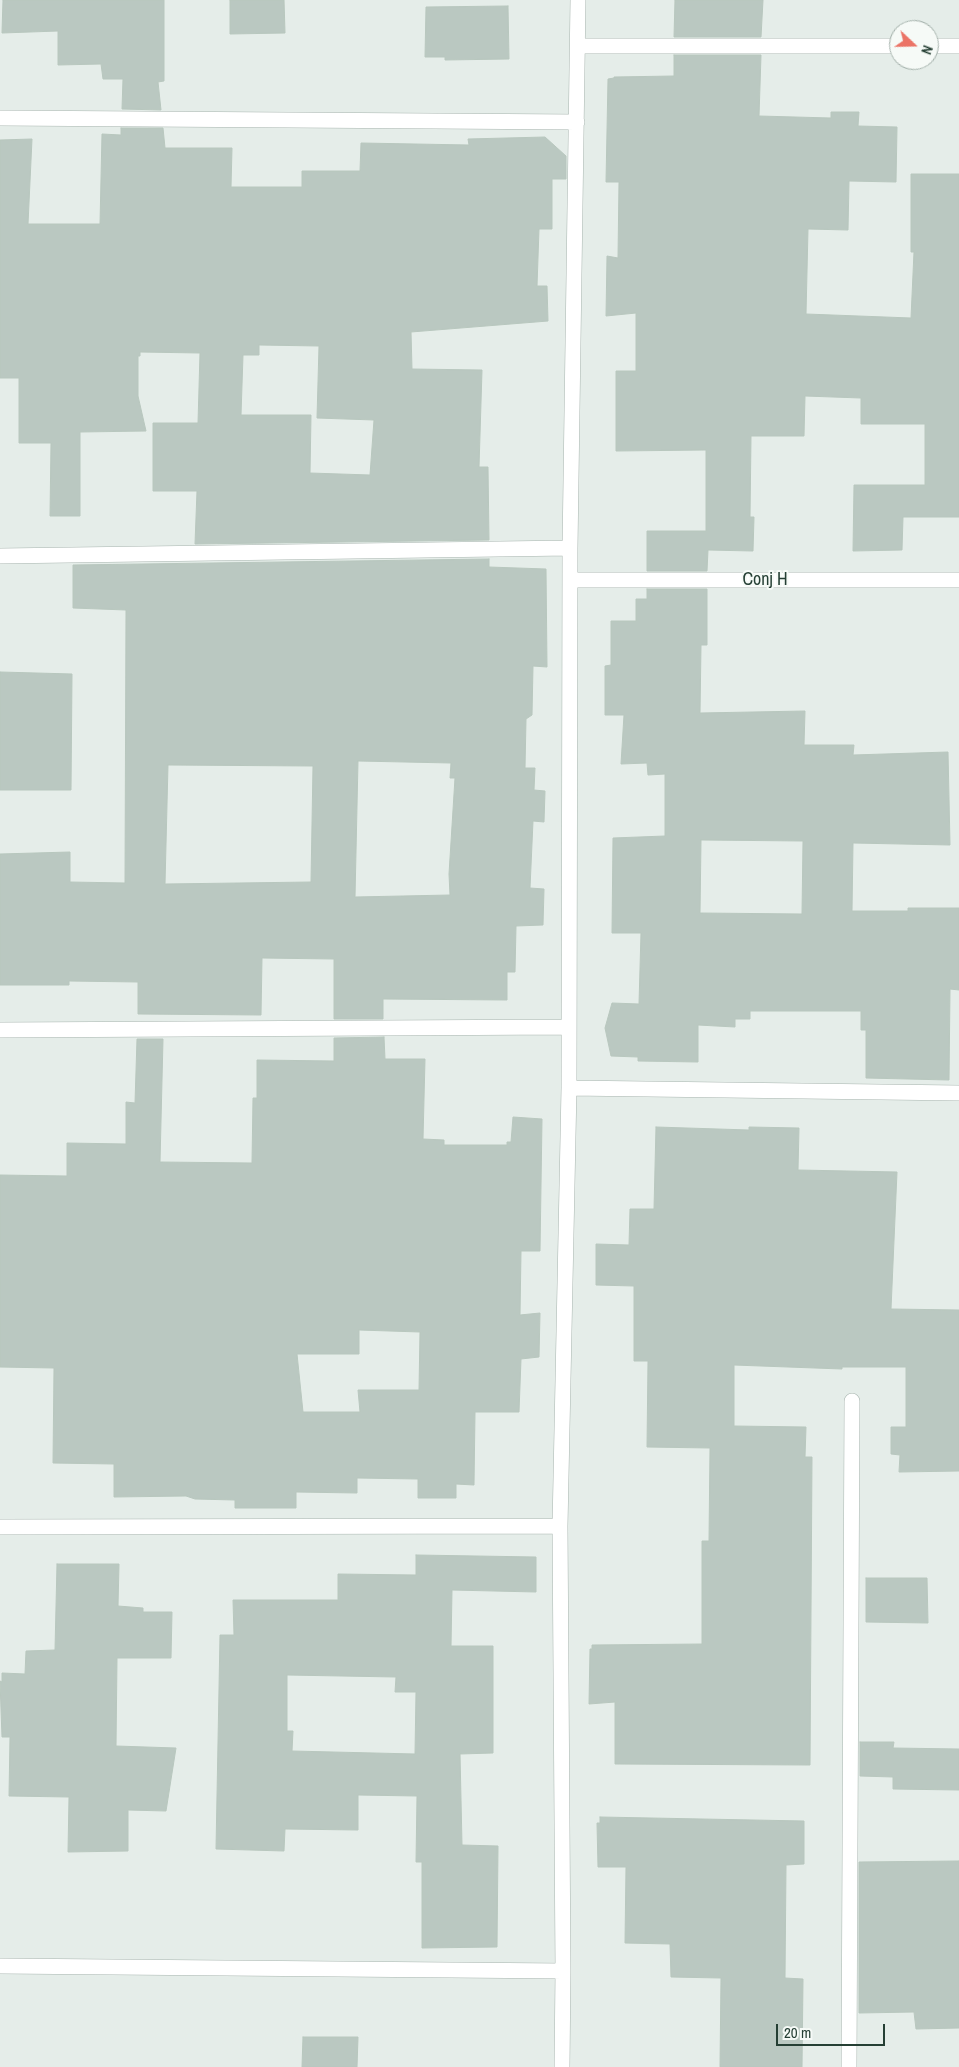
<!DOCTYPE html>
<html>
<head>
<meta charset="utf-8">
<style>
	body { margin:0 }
	#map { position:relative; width:959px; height:2067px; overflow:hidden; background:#e5ede9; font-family:"Archivo Narrow",sans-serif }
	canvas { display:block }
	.north { position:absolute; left:889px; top:20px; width:50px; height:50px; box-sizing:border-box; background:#f6faf7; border:1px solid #a2afa9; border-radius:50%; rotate:111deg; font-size:14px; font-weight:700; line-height:20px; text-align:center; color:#253f34 }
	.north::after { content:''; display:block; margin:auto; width:18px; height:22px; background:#eb7366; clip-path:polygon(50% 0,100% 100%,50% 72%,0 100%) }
	.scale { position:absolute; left:776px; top:2024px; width:109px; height:22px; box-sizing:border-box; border:2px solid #253f34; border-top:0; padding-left:6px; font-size:15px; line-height:18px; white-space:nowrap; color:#253f34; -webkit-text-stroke:4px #f6faf7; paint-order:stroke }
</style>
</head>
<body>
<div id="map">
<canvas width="959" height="2067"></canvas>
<div class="north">N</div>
<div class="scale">20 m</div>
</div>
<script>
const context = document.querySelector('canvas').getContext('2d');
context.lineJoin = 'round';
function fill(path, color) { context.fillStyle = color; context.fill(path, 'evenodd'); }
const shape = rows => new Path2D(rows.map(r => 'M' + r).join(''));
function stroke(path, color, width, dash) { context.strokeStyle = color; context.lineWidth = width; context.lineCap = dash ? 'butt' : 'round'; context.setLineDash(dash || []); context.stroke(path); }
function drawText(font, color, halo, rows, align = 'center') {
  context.font = font + ' "Archivo Narrow",sans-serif'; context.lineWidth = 4; context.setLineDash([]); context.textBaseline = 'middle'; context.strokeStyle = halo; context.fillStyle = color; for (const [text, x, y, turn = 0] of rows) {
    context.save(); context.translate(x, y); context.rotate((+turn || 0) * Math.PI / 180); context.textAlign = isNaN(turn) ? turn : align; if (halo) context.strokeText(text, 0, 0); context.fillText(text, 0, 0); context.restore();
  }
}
const building = shape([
	[3,0,164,0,164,81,158,82,161,110,122,109,123,79,103,79,101,64,58,65,58,31,2,33,3,0],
	[230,0,284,0,285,33,230,34,230,0],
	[675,0,763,0,761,37,674,37,675,0],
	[508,6,509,59,445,60,445,57,425,57,426,7,508,6],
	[674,55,761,55,759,116,831,118,831,112,859,112,858,126,897,127,896,182,849,181,848,230,808,229,806,314,911,318,914,252,911,252,911,174,959,174,959,517,903,517,902,550,853,551,854,485,925,485,925,424,861,424,861,398,805,396,804,436,751,436,750,517,754,517,753,551,708,550,707,571,647,571,647,531,706,531,706,450,616,451,616,371,636,371,636,313,606,316,607,256,618,258,619,182,606,182,608,79,614,78,614,77,674,76,674,55],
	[121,128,163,128,165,148,232,148,231,187,302,187,302,171,360,171,361,143,469,145,468,139,545,137,566,156,566,179,552,179,552,229,539,229,537,286,547,286,548,321,411,332,412,369,482,370,479,467,488,467,489,540,195,544,197,491,153,491,153,423,198,423,200,353,140,352,140,356,138,356,138,396,146,431,80,432,80,516,50,516,51,443,19,443,19,378,0,378,0,140,32,139,28,224,100,224,102,134,121,135,121,128],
	[259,345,319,346,317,418,374,420,370,475,310,473,311,415,241,415,243,355,259,355,259,345],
	[489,559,489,567,546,569,547,667,533,666,532,715,526,719,525,768,535,768,534,790,545,791,544,822,533,821,530,888,544,889,543,925,516,926,515,972,507,972,507,1000,383,999,383,1019,334,1019,334,959,262,958,261,1015,138,1014,138,982,69,981,69,985,0,985,0,854,70,852,70,882,125,883,126,610,73,608,73,565,489,559],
	[358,761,451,763,450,778,455,778,449,874,450,895,355,897,358,761],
	[168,765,313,766,311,882,165,884,168,765],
	[647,589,707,589,707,645,701,645,700,713,805,711,804,745,854,745,853,755,948,752,950,845,853,843,852,911,908,911,908,908,959,908,959,990,950,989,949,1080,866,1078,866,1030,861,1030,861,1011,750,1011,750,1019,735,1019,735,1027,698,1025,698,1062,638,1061,638,1057,611,1056,605,1028,612,1003,639,1004,641,933,612,933,613,838,665,836,665,774,648,775,647,763,621,764,624,715,605,715,605,666,611,665,611,621,636,621,636,599,647,599,647,589],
	[701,840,803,841,802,914,700,913,701,840],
	[0,672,72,674,71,790,0,790,0,672],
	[384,1037,385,1059,425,1059,423,1139,444,1140,444,1145,507,1145,507,1142,511,1142,513,1117,542,1119,540,1251,521,1251,520,1315,540,1313,539,1357,521,1359,519,1412,475,1412,474,1485,456,1484,456,1498,418,1498,418,1479,357,1478,357,1493,296,1492,296,1508,235,1508,235,1500,195,1499,186,1496,114,1497,114,1464,53,1463,54,1368,0,1367,0,1175,67,1176,67,1143,126,1144,126,1102,135,1103,137,1039,163,1039,160,1162,252,1163,253,1098,257,1098,257,1060,334,1061,334,1038,384,1037],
	[359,1330,420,1332,419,1390,358,1390,360,1412,303,1412,297,1354,359,1354,359,1330],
	[656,1127,749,1130,749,1127,799,1128,798,1170,897,1172,891,1309,959,1310,959,1471,899,1472,900,1455,891,1454,891,1427,906,1427,906,1367,842,1367,842,1369,734,1365,734,1426,806,1427,805,1457,812,1457,810,1765,615,1764,615,1702,589,1704,590,1649,592,1649,592,1645,702,1644,702,1541,709,1541,710,1448,647,1447,648,1361,634,1361,634,1286,596,1285,596,1244,629,1245,630,1209,654,1209,656,1127],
	[416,1555,536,1557,536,1592,452,1590,451,1646,493,1646,493,1753,460,1754,462,1845,498,1846,497,1947,422,1948,422,1862,416,1862,417,1796,358,1795,358,1830,285,1829,284,1851,216,1849,220,1635,234,1635,233,1600,338,1600,338,1574,416,1575,416,1555],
	[287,1675,396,1677,395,1692,416,1692,415,1754,292,1751,293,1731,287,1731,287,1675],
	[57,1564,119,1564,118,1606,143,1608,143,1612,172,1612,171,1658,117,1658,116,1746,176,1748,166,1811,128,1810,128,1851,68,1852,69,1797,9,1796,10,1737,2,1737,0,1681,2,1682,2,1673,25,1674,26,1651,55,1650,57,1564],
	[866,1578,927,1578,928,1623,866,1622,866,1578],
	[860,1742,894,1742,893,1748,959,1749,959,1790,893,1789,893,1777,860,1776,860,1742],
	[600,1817,804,1821,804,1864,786,1865,785,1978,803,1979,802,2067,720,2067,721,1978,671,1977,670,1944,625,1943,626,1867,598,1867,597,1823,600,1823,600,1817],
	[959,1861,959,2028,916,2029,914,2012,859,2013,859,1862,959,1861],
	[303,2037,358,2037,357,2067,302,2067,303,2037]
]);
const minor = shape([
	[578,46,899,46],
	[929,46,959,46],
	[0,118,577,122],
	[0,556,570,548],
	[570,580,959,580],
	[0,1030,568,1027],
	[569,1088,959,1093],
	[0,1527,560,1526],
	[0,1966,563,1971],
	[562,2067,563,1971,560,1526,569,1088,570,548,578,0],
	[849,2067,852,1401]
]);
const streetNames = [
	["Conj H",765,580]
];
fill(building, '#bac8c1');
stroke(building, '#b8c7be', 1);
stroke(minor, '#a8b5af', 16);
stroke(minor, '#fff', 15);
drawText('18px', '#253f34', '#f6faf7', streetNames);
</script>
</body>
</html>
